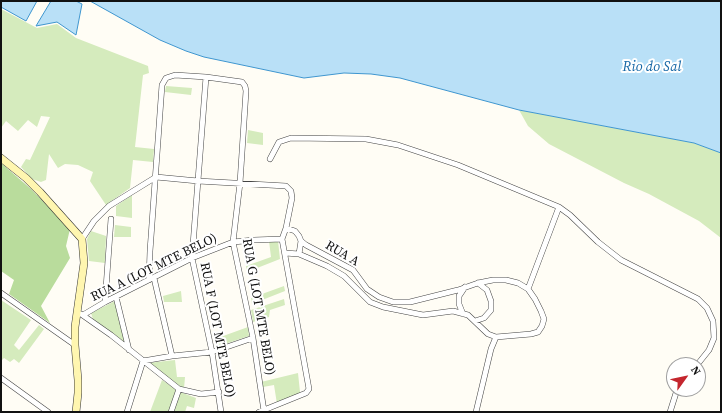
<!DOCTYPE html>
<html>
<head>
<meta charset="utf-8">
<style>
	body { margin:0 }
	#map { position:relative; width:722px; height:413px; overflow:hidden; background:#fffdf5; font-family:"Source Serif 4",serif }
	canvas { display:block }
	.frame { position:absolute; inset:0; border:2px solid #111; pointer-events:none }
	.north { position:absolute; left:666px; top:357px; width:40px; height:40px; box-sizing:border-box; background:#fff; border:1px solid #a0a0a0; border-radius:50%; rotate:57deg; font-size:11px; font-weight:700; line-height:16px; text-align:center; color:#111 }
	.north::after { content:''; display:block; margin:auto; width:14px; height:18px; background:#c4262e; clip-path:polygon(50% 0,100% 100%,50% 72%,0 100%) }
</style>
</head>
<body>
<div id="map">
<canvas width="722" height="413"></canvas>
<div class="frame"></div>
<div class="north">N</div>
</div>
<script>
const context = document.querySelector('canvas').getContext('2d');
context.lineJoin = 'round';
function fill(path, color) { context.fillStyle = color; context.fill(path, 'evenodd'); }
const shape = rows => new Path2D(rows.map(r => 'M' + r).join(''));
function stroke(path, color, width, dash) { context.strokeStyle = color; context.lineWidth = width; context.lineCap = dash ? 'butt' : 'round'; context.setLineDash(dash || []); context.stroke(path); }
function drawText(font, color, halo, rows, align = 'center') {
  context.font = font + ' "Source Serif 4",serif'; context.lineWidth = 4; context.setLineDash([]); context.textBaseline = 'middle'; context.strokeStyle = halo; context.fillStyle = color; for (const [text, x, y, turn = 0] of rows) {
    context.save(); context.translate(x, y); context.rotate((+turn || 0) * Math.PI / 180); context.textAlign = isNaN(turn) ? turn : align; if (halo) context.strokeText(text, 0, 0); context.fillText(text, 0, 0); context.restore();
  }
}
const green = shape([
	[1,9,37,28,57,24,76,38,148,66,149,73,143,75,135,147,154,149,153,162,133,160,130,188,106,205,90,181,93,172,78,165,65,164,58,168,49,154,46,180,41,182,32,179,21,167,26,159,30,160,50,117,41,116,37,127,28,120,18,131,6,121,1,128],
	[166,86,192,88,191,95,165,92],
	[519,110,694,143,721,153,721,238,699,221,649,194,624,183,549,144,528,126],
	[248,130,263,133,263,145,247,143],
	[132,195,132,218,116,216,116,206],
	[115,225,131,227,131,237,114,237],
	[91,231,106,236,105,263,89,261,87,239],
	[269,241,278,241,280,259,247,272,246,266,271,257],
	[284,286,285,291,252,304,251,298],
	[181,291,182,302,164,302,163,296],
	[284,299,285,305,270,310,269,317,253,322,251,310],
	[1,300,31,320,14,345,19,350,39,325,44,329,19,363,14,359,10,362,4,358,1,361],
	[115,301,125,343,93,319,91,313],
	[248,327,249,336,216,347,215,339],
	[175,360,177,377,185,377,184,389,148,363],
	[298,373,300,392,299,397,277,404,274,385,263,387,261,382],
	[162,380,176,389,169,412,150,412],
	[180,392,196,398,194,408,187,406,185,412,174,412]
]);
const forest = shape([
	[1,163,31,189,70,229,66,246,70,258,41,306,50,323,9,294,14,280,1,271]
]);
const water = shape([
	[1,1,37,1,26,21,1,7,1,1],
	[51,1,76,1,82,4,76,35,57,22,36,26,51,1],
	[90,1,721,1,721,153,694,143,519,110,400,78,371,74,344,73,304,78,204,57,186,51,160,40,90,1]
]);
const street = shape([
	[206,77,192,258,212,352,221,412],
	[270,159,279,142,291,138,366,139,398,145,458,165,559,207,570,215,598,242,621,260,698,299,707,308,713,321,714,338,709,350,697,365],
	[156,177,198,181,286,186,291,191,292,198,286,228,282,239,309,389,306,393,259,412],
	[82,239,94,221,109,206,156,177],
	[285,253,299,254,327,266,344,276,370,302,383,307,423,315,453,311,468,315,488,334,496,337,531,334,538,332,542,326,544,319,541,311,535,299,528,289,518,283,506,280,493,280,478,283,458,290,410,302,393,302,379,297,367,289,353,270,306,245,301,241,299,236,295,231,286,228],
	[299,254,301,241],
	[154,278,172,356],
	[149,280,150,251,162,85,166,78,175,75,206,77,242,82,245,86,246,91,240,183,233,242,253,338,264,411],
	[528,289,559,207],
	[1,293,75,345],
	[116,297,129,350],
	[105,302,111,219],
	[81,314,111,335,179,389,201,394,219,392],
	[463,314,459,304,459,296,465,287],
	[83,315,105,302,192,258,233,242,254,240,282,239],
	[475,321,484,318,491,310,491,301,487,290,478,283],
	[1,378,48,412],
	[127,412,143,361,172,356,212,352,253,338],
	[171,412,179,389],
	[476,412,491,349,496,337],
	[670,412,676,393,679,389]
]);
const secondary = shape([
	[1,158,26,178,40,192,82,239,84,263,75,327,75,345,78,380,78,393,76,412]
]);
const streetNames = [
	["RUA A",342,254,31],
	["RUA A (LOT MTE BELO)",154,268,-26],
	["RUA G (LOT MTE BELO)",258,307,80],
	["RUA F (LOT MTE BELO)",217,330,79]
];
const waterNames = [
	["Rio do Sal",652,67]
];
fill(green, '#d5ebbd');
fill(forest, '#b9dc9c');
fill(water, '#b9e0f7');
stroke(water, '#3f96cf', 1);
stroke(street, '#444', 6);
stroke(secondary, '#333', 8);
stroke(street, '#fff', 5);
stroke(secondary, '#fff6b0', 7);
drawText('13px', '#111', '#fff', streetNames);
drawText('italic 14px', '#1768a6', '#fff', waterNames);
</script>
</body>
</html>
